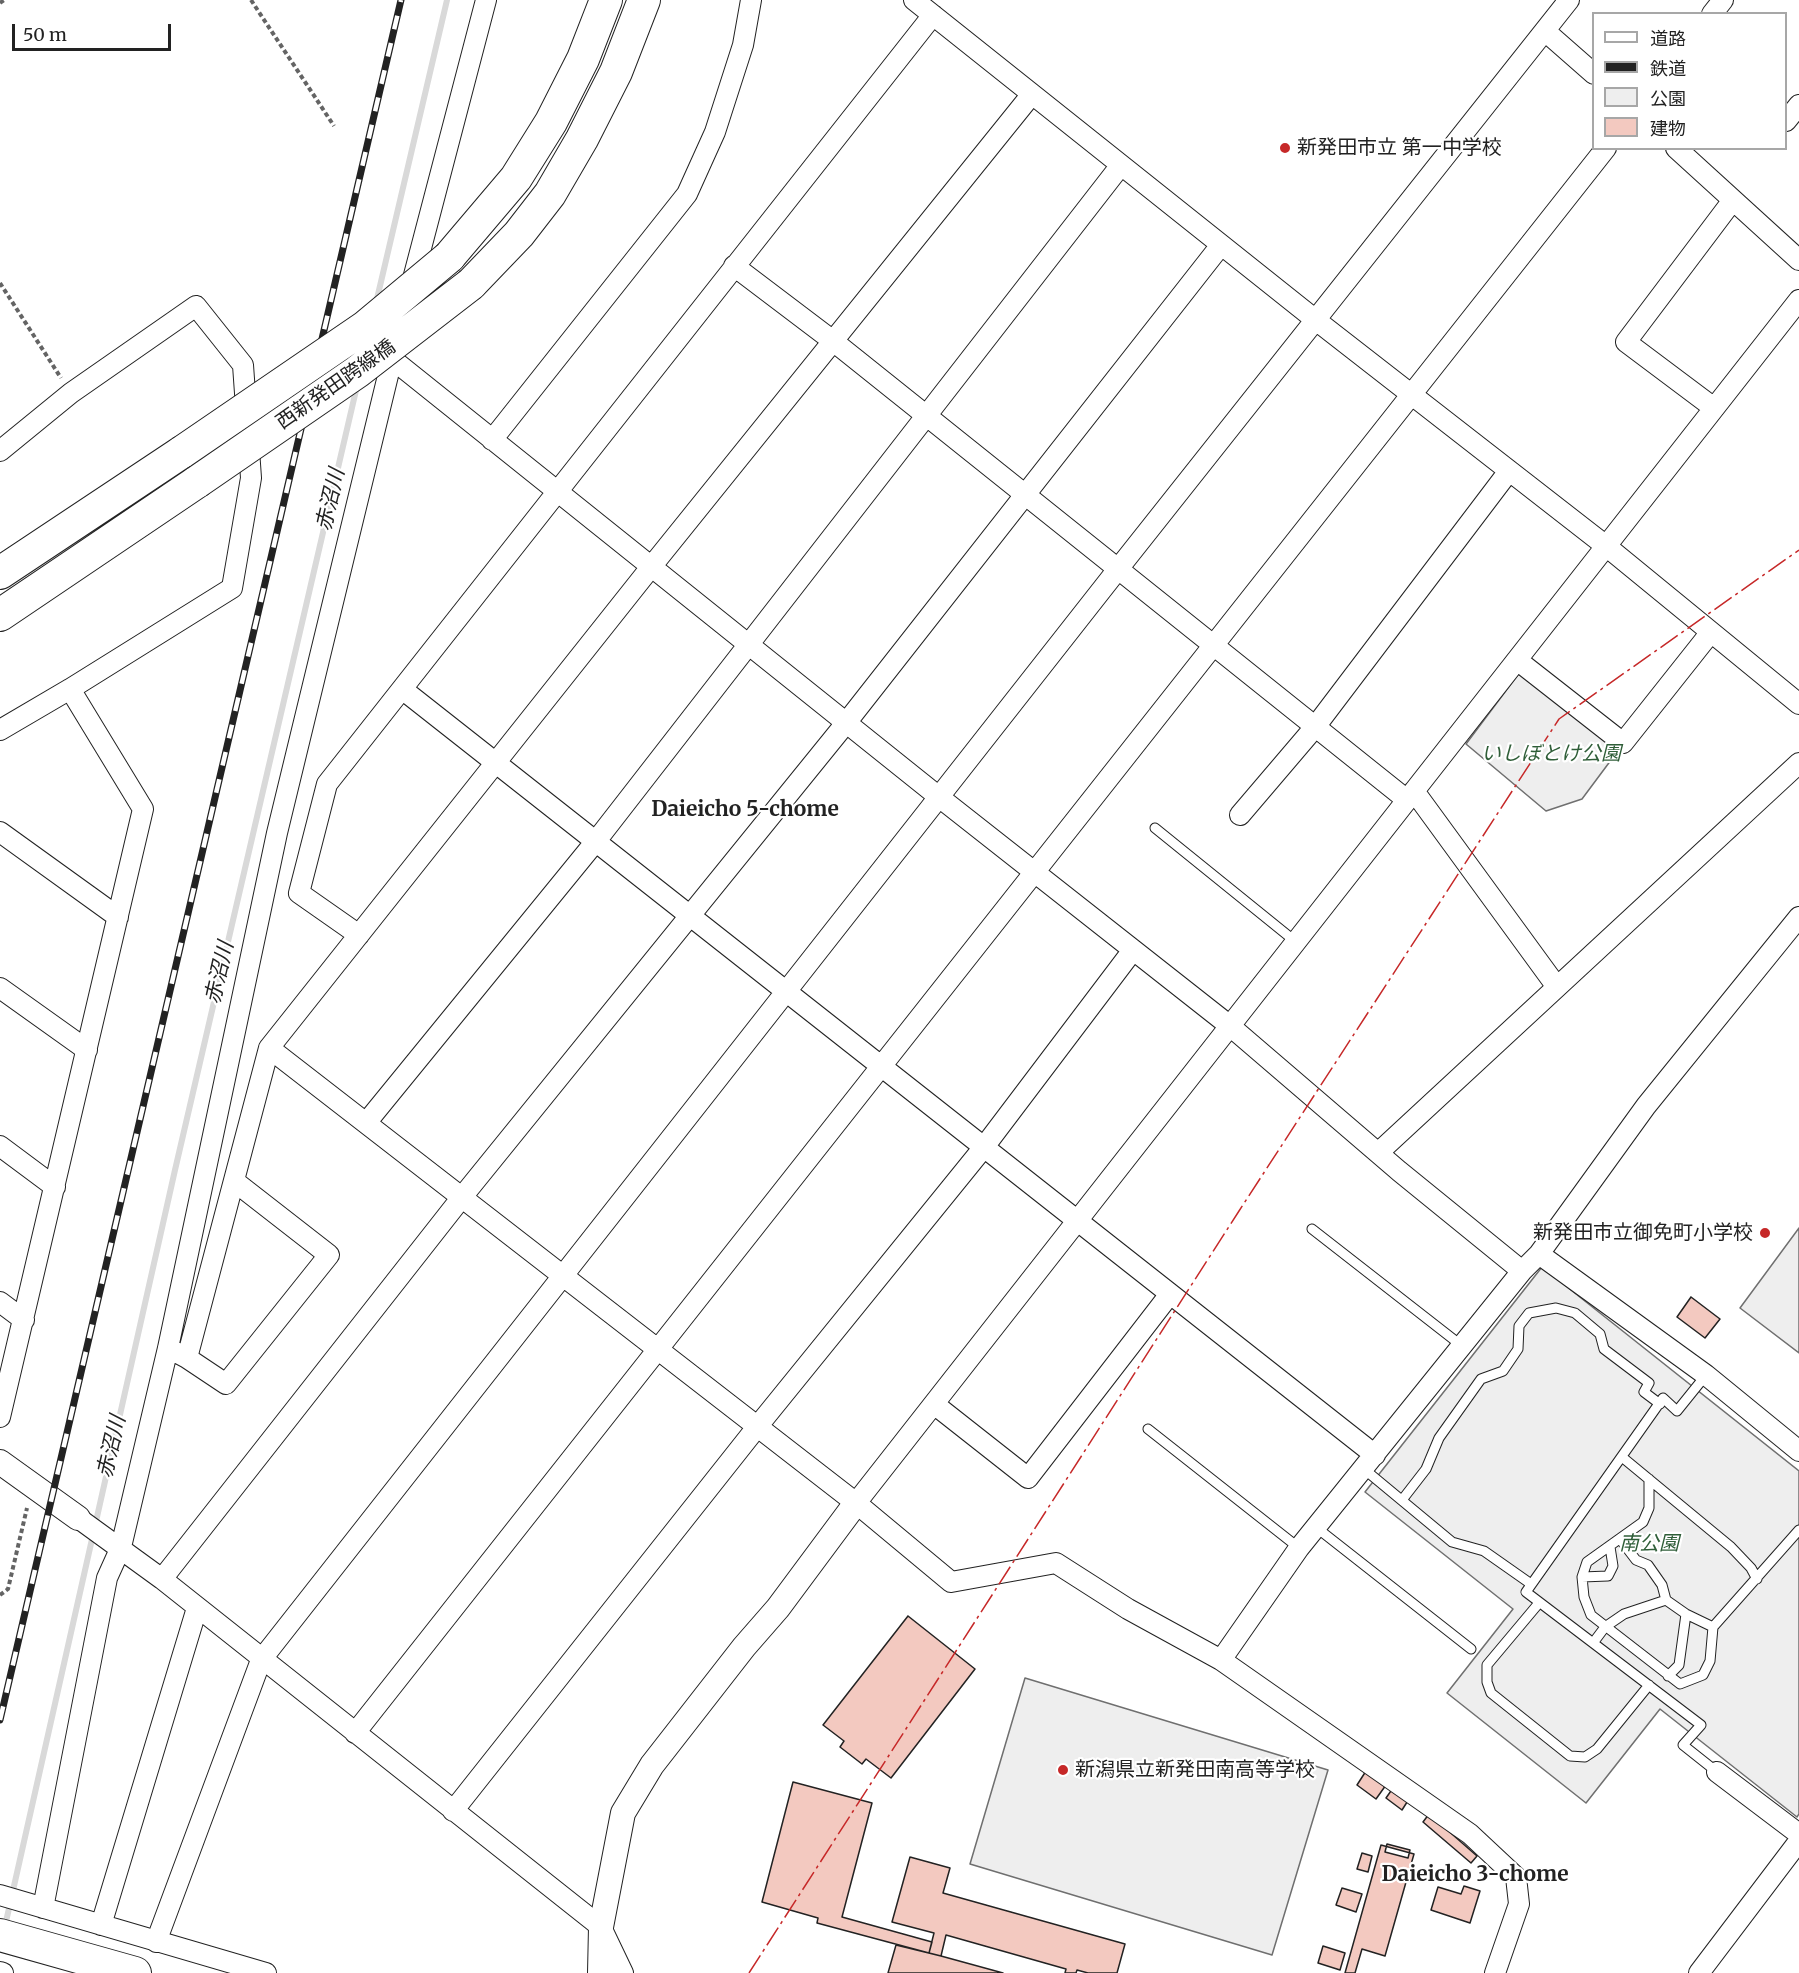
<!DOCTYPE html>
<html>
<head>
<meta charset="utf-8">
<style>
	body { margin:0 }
	#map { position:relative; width:1799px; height:1973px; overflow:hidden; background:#fff; font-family:Merriweather,"Noto Sans JP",serif }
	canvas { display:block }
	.legend { position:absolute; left:1592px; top:12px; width:195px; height:138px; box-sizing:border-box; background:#fff; border:2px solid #a7a7a7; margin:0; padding:8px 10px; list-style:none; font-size:18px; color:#222 }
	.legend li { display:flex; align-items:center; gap:12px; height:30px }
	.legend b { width:30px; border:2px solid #a7a7a7 }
	.scale { position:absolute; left:12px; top:24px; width:159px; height:27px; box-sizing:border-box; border:3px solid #222; border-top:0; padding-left:8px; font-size:18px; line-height:21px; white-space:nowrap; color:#222; -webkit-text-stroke:4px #fff; paint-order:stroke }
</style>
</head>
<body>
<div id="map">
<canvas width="1799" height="1973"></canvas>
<ul class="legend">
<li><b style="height:8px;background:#fff"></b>道路</li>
<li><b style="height:8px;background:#222"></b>鉄道</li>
<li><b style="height:16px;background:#eee"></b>公園</li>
<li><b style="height:16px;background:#f3c9c0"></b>建物</li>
</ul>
<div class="scale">50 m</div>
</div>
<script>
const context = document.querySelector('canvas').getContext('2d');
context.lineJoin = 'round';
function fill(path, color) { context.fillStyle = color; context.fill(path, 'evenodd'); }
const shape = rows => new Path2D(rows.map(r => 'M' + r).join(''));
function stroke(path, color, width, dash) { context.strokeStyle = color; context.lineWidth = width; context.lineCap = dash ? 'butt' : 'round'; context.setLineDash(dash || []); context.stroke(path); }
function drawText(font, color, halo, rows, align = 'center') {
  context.font = font + ' Merriweather,"Noto Sans JP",serif'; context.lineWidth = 4.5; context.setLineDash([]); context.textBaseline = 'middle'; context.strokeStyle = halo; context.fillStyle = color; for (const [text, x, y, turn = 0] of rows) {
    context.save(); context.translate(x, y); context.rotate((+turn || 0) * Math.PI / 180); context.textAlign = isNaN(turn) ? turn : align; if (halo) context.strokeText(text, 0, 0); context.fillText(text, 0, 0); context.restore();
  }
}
const green = shape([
	[1520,672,1620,748,1582,799,1546,811,1466,744,1520,672],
	[1799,1228,1799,1353,1740,1308,1799,1228],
	[1542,1267,1799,1471,1799,1814,1797,1817,1660,1709,1586,1803,1447,1693,1513,1609,1365,1492,1542,1267],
	[1025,1678,1328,1770,1272,1955,970,1864,1025,1678]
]);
const stream = shape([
	[376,303,447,0],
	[5,1926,175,1170,357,386]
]);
const building = shape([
	[1691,1297,1720,1319,1705,1338,1677,1317,1691,1297],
	[908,1616,975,1669,891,1778,866,1759,862,1764,840,1747,844,1741,823,1725,908,1616],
	[1366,1771,1386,1785,1376,1799,1357,1785,1366,1771],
	[793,1782,872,1803,842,1917,932,1942,929,1953,817,1923,818,1918,762,1902,793,1782],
	[1393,1788,1409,1799,1402,1810,1386,1798,1393,1788],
	[1429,1814,1477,1856,1471,1863,1423,1822,1429,1814],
	[1387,1844,1410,1850,1408,1858,1385,1852,1387,1844],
	[1381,1845,1414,1854,1385,1956,1362,1949,1355,1973,1345,1973,1381,1845],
	[1362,1853,1372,1856,1368,1872,1357,1869,1362,1853],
	[910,1857,950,1868,943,1893,1125,1944,1117,1973,1088,1973,1077,1970,1076,1973,1065,1973,1066,1969,946,1935,941,1956,929,1953,934,1933,892,1922,910,1857],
	[1464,1886,1480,1891,1470,1923,1431,1910,1438,1887,1461,1894,1464,1886],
	[1342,1888,1362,1894,1356,1912,1336,1905,1342,1888],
	[896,1945,941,1956,1003,1973,888,1973,896,1945],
	[1323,1946,1345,1953,1340,1970,1318,1963,1323,1946]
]);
const path = shape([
	[251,0,334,126],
	[0,3,4,0],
	[0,283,61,378],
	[0,1595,8,1589,27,1508]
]);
const service = shape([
	[1155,828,1296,942],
	[1312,1229,1462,1346],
	[1706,1375,1677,1411,1663,1398,1526,1592,1701,1725,1683,1745,1717,1772],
	[1148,1429,1299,1548],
	[1622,1457,1731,1547,1751,1568,1757,1579],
	[1364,1469,1452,1542,1484,1551,1531,1584],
	[1402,1500,1426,1469,1439,1438,1481,1379,1503,1371,1518,1349,1519,1326,1529,1313,1556,1308,1575,1313,1600,1334,1604,1349,1649,1383,1644,1392,1660,1404],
	[1317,1528,1471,1649],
	[1620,1539,1636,1560,1648,1565,1662,1585,1666,1600,1686,1614,1713,1627,1710,1661,1703,1675,1680,1684,1591,1615,1584,1597,1582,1577,1587,1562,1643,1522,1649,1508,1649,1479],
	[1582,1577,1608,1576,1613,1566,1610,1547],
	[1539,1603,1487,1665,1487,1682,1491,1693,1570,1756,1585,1757,1597,1749,1649,1685],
	[1713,1627,1799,1530],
	[1593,1643,1605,1627,1624,1614,1666,1600],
	[1668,1676,1679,1665,1686,1614]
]);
const minor = shape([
	[914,0,1317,321,1606,546,1799,704],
	[1712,14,1723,0],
	[1545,31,1594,74],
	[1786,121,1799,105],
	[1676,148,1799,260],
	[734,266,833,341,1407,800],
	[392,359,939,797,1230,1026,1399,1171,1522,1271],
	[1714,408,1626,342,1733,200],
	[492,440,687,194,715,132,743,45,751,0],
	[0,451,71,393,196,306,243,365,251,478,232,588,70,689,0,730],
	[1517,660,1623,743,1711,632],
	[402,689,1375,1455],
	[1414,791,1557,987],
	[1240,815,1315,727,1509,471],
	[0,832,118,917],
	[359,935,299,893,327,784,933,15],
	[0,988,87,1050],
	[269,1048,856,1503,951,1582,1056,1563,1128,1609,1221,1660,1470,1834,1516,1877,1519,1904,1495,1973],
	[366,1123,596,841,1121,165],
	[0,1146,55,1187],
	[1379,1152,1799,763],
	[1539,1254,1706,1375,1799,1451],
	[0,1302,24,1320],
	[168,1348,187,1358,269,1048,651,567,1032,94],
	[187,1358,226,1384,329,1255,234,1181],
	[934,1404,1028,1478,1170,1294],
	[0,1417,143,809,70,689],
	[856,1503,1799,300],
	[78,1518,162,1579,601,1927,623,1973],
	[162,1579,462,1197,846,723,1221,245],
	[1221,1660,1299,1548,1522,1271,1539,1254,1646,1106,1799,917],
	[355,1733,1606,148],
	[1717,1772,1799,1834],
	[453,1811,757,1427,984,1147,1133,950],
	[0,1895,266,1973],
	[43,1908,107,1578,121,1547,168,1348,277,833,392,359,486,0],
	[101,1925,197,1608],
	[156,1942,261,1660,1118,569,1569,0],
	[0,1972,3,1973],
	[1699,1973,1799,1841]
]);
const tertiary = shape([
	[0,1462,78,1518],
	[600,1973,601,1927,623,1813,652,1765,744,1647,778,1608,856,1503]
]);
const trunk = shape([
	[449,257,516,178,551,122,583,59,606,0],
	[471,284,519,234,550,194,582,139,616,72,644,0],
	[0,573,182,452],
	[0,615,197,482],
	[0,1935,135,1973]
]);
const rail = shape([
	[0,1720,401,0]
]);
const trunkBridge = shape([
	[182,452,365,327,449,257],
	[197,482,357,372,471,284]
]);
const power = shape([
	[749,1973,1239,1211,1559,719,1799,550]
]);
const markers = [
	[1285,148,6,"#c62828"],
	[1765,1233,6,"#c62828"],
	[1063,1770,6,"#c62828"]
];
const poiNames = [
	["新発田市立 第一中学校",1297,148],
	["新発田市立御免町小学校",1753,1233,"right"],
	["新潟県立新発田南高等学校",1075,1770]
];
const streetNames = [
	["西新発田跨線橋",336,385,-35]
];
const parkNames = [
	["いしぼとけ公園",1551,754],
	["南公園",1649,1544]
];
const waterNames = [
	["赤沼川",331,500,-77],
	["赤沼川",220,973,-77],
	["赤沼川",112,1447,-77]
];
const neighbourhoodNames = [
	["Daieicho 5-chome",745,810],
	["Daieicho 3-chome",1475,1875]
];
fill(green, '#eee');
stroke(green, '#6f6f6f', 1.5);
stroke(stream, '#d9d9d9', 6);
fill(building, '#f3c9c0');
stroke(building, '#222', 1.5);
stroke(service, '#222', 11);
stroke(minor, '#222', 22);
stroke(tertiary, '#222', 26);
stroke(trunk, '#222', 34);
stroke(path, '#646464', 4, [4.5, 3]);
stroke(service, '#fff', 9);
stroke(minor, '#fff', 20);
stroke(tertiary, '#fff', 24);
stroke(trunk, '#fff', 32);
stroke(rail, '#222', 7);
stroke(rail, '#fff', 4.5, [14]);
stroke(trunkBridge, '#222', 34, []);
stroke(trunkBridge, '#fff', 32);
stroke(power, '#c62828', 1.5, [21, 4.5, 3, 4.5]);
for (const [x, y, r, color] of markers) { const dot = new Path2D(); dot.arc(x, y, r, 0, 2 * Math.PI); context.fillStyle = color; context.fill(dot); stroke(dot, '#fff', 2); }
drawText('20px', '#222', '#fff', poiNames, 'left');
drawText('20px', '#222', '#fff', streetNames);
drawText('italic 20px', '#2f5e38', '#fff', parkNames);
drawText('italic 21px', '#222', '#fff', waterNames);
drawText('bold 21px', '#222', '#fff', neighbourhoodNames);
</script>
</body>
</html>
